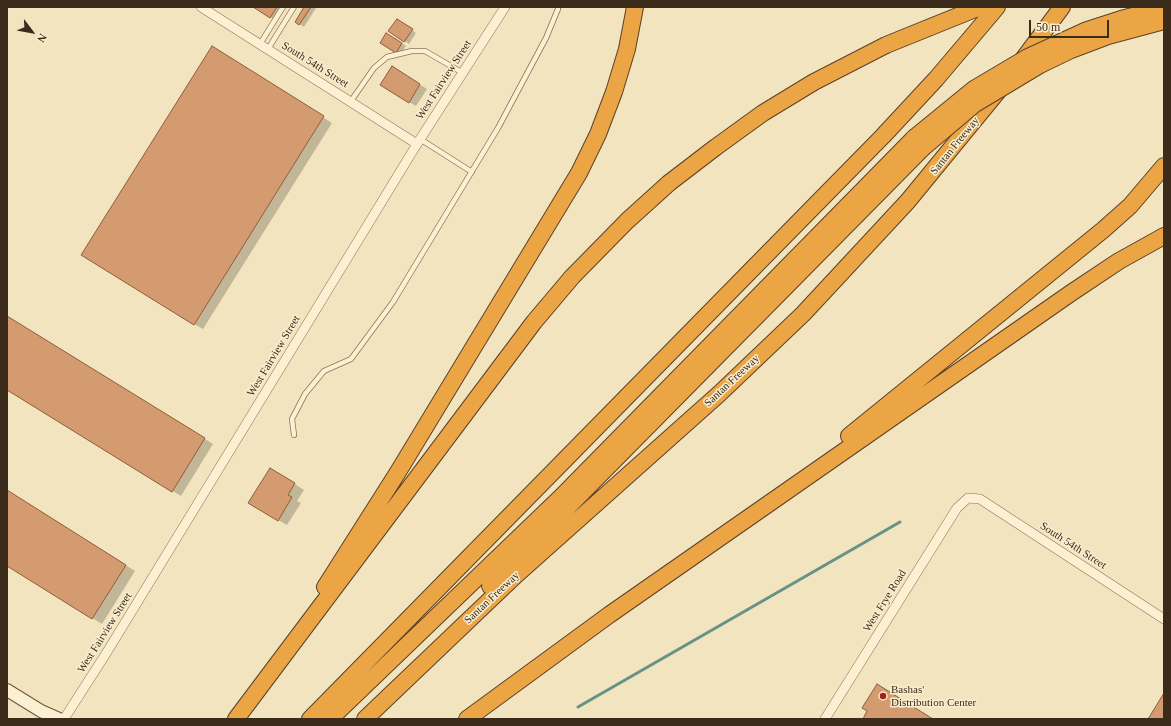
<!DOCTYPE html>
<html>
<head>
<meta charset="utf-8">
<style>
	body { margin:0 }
	#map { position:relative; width:1171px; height:726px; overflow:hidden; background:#f2e4be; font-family:"Times New Roman",serif }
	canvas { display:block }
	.frame { position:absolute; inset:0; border:8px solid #3a2b1b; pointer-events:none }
	.north { position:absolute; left:12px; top:12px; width:40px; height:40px; -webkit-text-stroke:3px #f9edce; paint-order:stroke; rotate:122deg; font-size:11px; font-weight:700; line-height:16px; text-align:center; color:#3a2b1b }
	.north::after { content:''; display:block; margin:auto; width:14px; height:18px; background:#3a2b1b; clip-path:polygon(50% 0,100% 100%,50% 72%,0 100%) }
	.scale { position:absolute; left:1029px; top:20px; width:80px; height:18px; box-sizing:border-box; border:2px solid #3a2b1b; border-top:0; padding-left:5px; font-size:12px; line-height:14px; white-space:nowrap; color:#3a2b1b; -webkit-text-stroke:3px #f9edce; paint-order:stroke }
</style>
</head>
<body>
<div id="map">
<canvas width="1171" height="726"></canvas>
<div class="frame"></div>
<div class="north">N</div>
<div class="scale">50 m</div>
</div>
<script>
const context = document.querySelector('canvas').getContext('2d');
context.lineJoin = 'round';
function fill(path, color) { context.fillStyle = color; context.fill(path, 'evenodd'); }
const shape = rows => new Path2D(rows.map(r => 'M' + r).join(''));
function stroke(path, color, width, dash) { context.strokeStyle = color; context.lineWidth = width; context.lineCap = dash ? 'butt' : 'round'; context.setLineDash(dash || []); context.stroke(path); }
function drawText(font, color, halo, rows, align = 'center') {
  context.font = font + ' "Times New Roman",serif'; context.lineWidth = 3; context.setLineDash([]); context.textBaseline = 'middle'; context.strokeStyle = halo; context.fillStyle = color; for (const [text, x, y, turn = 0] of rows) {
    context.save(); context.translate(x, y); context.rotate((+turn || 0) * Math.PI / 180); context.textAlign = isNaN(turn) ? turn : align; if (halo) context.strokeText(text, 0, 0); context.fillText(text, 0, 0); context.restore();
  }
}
const shadow = shape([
	[255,7,286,7,277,21],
	[305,7,316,8,304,27,296,22],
	[401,22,416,33,409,44,390,31],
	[391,36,406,46,400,55,396,52],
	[221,53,332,123,203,329,194,324],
	[392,67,427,89,416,106,381,85],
	[7,317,213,444,181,496,7,389],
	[279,474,304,490,297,501,301,503,287,525,278,520],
	[7,491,135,571,102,624,7,565]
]);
const stream = shape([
	[578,707,900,522]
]);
const building = shape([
	[253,7,277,7,270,18,253,7],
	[304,7,311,7,299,25,295,22,304,7],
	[397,19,413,29,404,42,388,31,397,19],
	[386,33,402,43,396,53,380,43,386,33],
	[212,46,324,116,194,325,81,255,212,46],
	[392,66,420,84,409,103,380,85,392,66],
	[7,316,205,438,172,492,7,390,7,316],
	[270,468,295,483,288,495,292,497,278,521,248,503,270,468],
	[7,490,126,565,92,619,7,566,7,490],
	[877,684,933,719,863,719,867,711,862,708,877,684],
	[1164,693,1164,719,1148,719,1164,693]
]);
const lane = shape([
	[260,44,283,7],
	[268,49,294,7],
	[351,101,374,68,387,57,412,51,425,51,463,73],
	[420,139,472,172],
	[294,435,292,419,305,394,324,371,351,359,393,302,498,128,546,38,558,9]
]);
const street = shape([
	[201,7,417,144],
	[64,719,107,652,417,144,505,7],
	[825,719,957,508,968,498,980,499,1164,619]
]);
const secondary = shape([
	[7,690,41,711,59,719]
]);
const highway = shape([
	[1021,62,1062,7],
	[849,436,1103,230,1130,206,1164,166],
	[490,586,923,148],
	[325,587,398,472,579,173,598,134,614,92,627,49,635,7],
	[236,719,534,322,572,277,627,221,669,183,716,147,763,113,814,82,886,45,980,7],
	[310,719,883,136,936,79,997,7],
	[330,719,560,498,914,138],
	[365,719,516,575,719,394,803,314,908,201,999,90],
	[467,719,609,615,1071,293,1119,261,1164,236]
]);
const highwayBridge = shape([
	[914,138,974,89,1028,57,1087,30,1121,19,1164,8],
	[923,148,975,104,1040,65,1071,50,1108,36,1164,21]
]);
const markers = [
	[883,696,4,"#a2201e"]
];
const streetNames = [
	["South 54th Street",315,65,32],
	["West Fairview Street",444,80,-57],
	["Santan Freeway",955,146,-51],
	["West Fairview Street",274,356,-59],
	["Santan Freeway",732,381,-43],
	["South 54th Street",1073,546,33],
	["Santan Freeway",492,598,-43],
	["West Frye Road",885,601,-58],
	["West Fairview Street",105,633,-58]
];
const poiNames = [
	["Bashas'",891,690],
	["Distribution Center",891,703]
];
fill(shadow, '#0003');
stroke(stream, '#689288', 3);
fill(building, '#d59b70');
stroke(building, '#8e5c38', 1);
stroke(lane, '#8d7355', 6);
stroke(street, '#8d7355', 10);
stroke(secondary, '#6e5438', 14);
stroke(highway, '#5a412a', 18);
stroke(lane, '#fcf0d2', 4.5);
stroke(street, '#fcf0d2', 9);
stroke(secondary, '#fcf0d2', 12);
stroke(highway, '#eba545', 16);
stroke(highwayBridge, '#5a412a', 18, []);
stroke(highwayBridge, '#eba545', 16);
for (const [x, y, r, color] of markers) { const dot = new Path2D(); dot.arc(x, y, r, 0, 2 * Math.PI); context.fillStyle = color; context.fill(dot); stroke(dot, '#f9edce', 1.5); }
drawText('11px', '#3a2b1b', '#f9edce', streetNames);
drawText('11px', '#3a2b1b', '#f9edce', poiNames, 'left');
</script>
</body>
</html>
